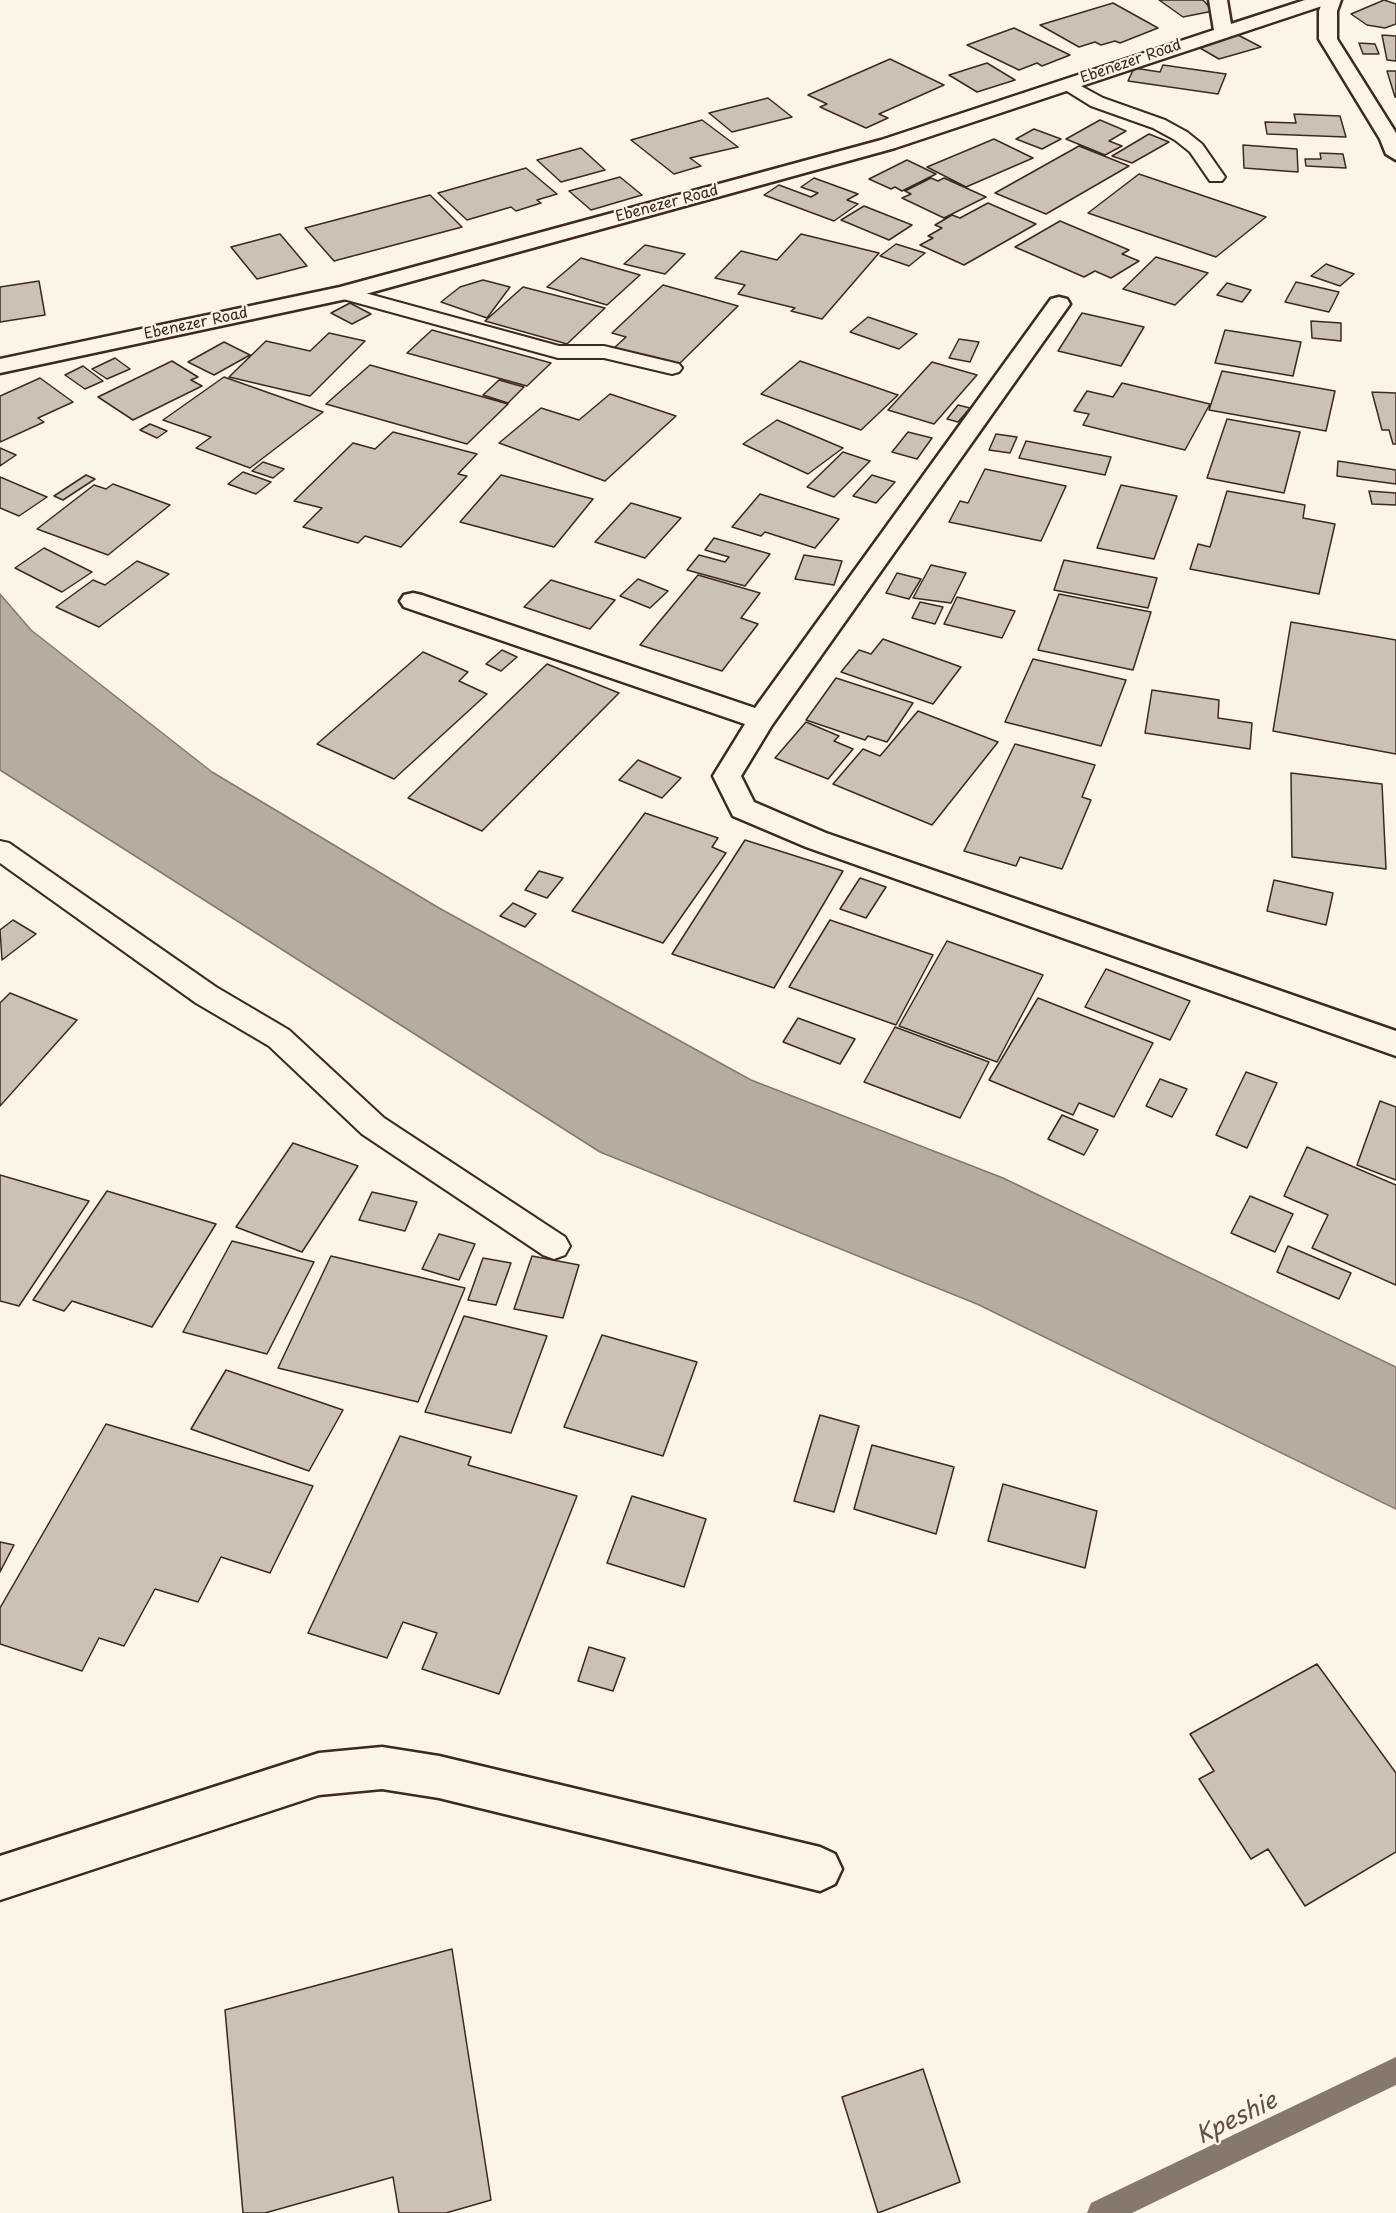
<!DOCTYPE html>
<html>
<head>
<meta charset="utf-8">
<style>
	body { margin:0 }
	canvas { display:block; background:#fcf5e5 }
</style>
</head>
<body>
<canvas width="1396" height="2213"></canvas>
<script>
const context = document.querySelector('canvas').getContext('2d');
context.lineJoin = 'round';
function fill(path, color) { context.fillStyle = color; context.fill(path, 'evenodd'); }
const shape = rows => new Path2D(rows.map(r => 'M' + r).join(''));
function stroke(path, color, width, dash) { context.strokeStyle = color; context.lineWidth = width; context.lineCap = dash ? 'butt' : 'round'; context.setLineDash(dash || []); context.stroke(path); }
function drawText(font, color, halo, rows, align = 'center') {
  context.font = font + ' "Playpen Sans",sans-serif'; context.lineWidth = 4.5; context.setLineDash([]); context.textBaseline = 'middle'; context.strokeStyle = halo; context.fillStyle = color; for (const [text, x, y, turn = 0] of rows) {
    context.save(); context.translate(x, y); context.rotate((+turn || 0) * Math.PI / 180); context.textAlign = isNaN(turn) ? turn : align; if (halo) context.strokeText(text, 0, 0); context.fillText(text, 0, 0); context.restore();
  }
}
const water = shape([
	[0,594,31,630,212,772,439,908,751,1080,1003,1178,1396,1367,1396,1509,977,1304,600,1152,0,770,0,594]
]);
const stream = shape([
	[1396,2057,1396,2085,1132,2213,1087,2213,1091,2203,1396,2057]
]);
const building = shape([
	[1159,0,1203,0,1213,11,1183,17,1159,0],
	[1384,0,1396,4,1396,24,1385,28,1367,25,1351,14,1384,0],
	[1113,3,1158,28,1120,43,1115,41,1101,45,1095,42,1079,47,1040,25,1113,3],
	[1014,28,1070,55,1042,66,1037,63,1019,70,967,45,1014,28],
	[1238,35,1261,47,1219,59,1200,48,1238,35],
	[1382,35,1396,36,1396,61,1387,60,1382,35],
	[1359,43,1375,44,1379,54,1363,54,1359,43],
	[890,59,944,85,879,114,888,118,866,128,820,107,827,104,808,95,890,59],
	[987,63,1015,80,977,92,949,75,987,63],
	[1163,65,1226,74,1218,94,1128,81,1134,68,1160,72,1163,65],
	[1387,71,1396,71,1396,97,1395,97,1387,71],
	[768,98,792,117,732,132,709,113,768,98],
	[1294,114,1340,116,1346,137,1267,134,1265,122,1296,123,1294,114],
	[702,120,738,147,690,158,701,166,674,174,631,140,702,120],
	[1100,120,1126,131,1109,141,1122,146,1105,155,1066,139,1100,120],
	[1034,129,1061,139,1042,149,1016,139,1034,129],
	[1149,134,1169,142,1132,163,1112,156,1149,134],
	[994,139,1033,158,966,187,927,167,994,139],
	[1243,145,1297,149,1298,172,1244,168,1243,145],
	[1079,146,1129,166,1046,214,995,193,1079,146],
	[581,148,605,170,561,182,537,160,581,148],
	[1320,153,1343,154,1346,168,1306,166,1305,159,1321,159,1320,153],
	[907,160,936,174,902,191,895,187,891,189,869,179,907,160],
	[526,168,557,194,537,200,541,203,516,211,511,207,467,220,438,193,526,168],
	[1139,174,1266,217,1216,257,1088,213,1139,174],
	[620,177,642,195,591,210,569,191,620,177],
	[814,178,858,194,847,200,858,204,834,221,764,195,779,185,811,197,818,193,801,187,814,178],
	[931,178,938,181,944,178,986,197,944,218,902,198,911,194,905,191,931,178],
	[430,195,462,227,334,261,305,228,430,195],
	[988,203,1036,224,964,265,920,245,933,238,928,236,942,228,935,225,952,215,960,218,988,203],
	[864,206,912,225,889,240,841,220,864,206],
	[1060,221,1129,250,1122,254,1139,261,1111,278,1095,271,1084,277,1015,247,1060,221],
	[280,234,307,266,257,279,231,247,280,234],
	[801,234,879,253,822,319,791,311,795,308,738,294,745,285,715,278,741,251,777,260,801,234],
	[896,244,925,253,909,266,880,256,896,244],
	[645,245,685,254,665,274,624,264,645,245],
	[1156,257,1208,273,1175,305,1123,289,1156,257],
	[581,258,640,275,607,305,547,287,581,258],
	[1326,264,1354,274,1340,286,1311,276,1326,264],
	[483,280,510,287,487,318,441,302,460,287,483,280],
	[39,281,45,315,0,322,0,287,39,281],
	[1296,282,1339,292,1329,312,1285,302,1296,282],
	[1227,283,1251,290,1242,302,1217,295,1227,283],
	[663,285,738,306,677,366,614,348,626,337,612,333,663,285],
	[523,287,605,308,567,344,485,321,523,287],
	[350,303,371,314,352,324,331,313,350,303],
	[1082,313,1144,327,1121,366,1058,351,1082,313],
	[868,317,917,334,899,349,850,332,868,317],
	[1311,321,1341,323,1341,341,1312,338,1311,321],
	[432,330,551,363,527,386,407,353,432,330],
	[1225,330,1301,342,1293,376,1215,363,1225,330],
	[329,333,365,341,310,396,229,377,266,341,310,351,329,333],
	[959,339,979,342,970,362,949,358,959,339],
	[224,342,250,355,214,375,188,362,224,342],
	[115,358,130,369,107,379,92,369,115,358],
	[172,361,198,377,191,380,202,386,133,420,98,397,172,361],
	[800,361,898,395,861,430,761,394,800,361],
	[932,362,977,375,934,424,888,410,932,362],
	[370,365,508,404,467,444,326,404,370,365],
	[83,366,103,381,85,389,65,375,83,366],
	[1222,371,1335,391,1326,431,1209,410,1222,371],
	[224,377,323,412,250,468,196,448,211,437,163,420,224,377],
	[40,378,73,402,38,418,44,422,0,442,0,396,40,378],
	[499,380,524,387,508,403,483,395,499,380],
	[1122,383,1210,404,1185,450,1083,425,1089,414,1074,411,1087,391,1113,397,1122,383],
	[1372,392,1396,393,1396,444,1393,444,1389,430,1382,430,1372,392],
	[610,394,676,416,605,481,499,443,541,408,579,420,610,394],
	[958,405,970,408,958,422,947,419,958,405],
	[1227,419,1300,432,1284,493,1207,478,1227,419],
	[777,420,843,448,808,474,743,444,777,420],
	[150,424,167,431,157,438,140,430,150,424],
	[393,432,477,454,458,474,467,476,401,547,365,536,358,543,303,527,322,508,294,501,353,443,375,449,393,432],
	[908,432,932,438,917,459,892,452,908,432],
	[996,434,1017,437,1010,453,989,450,996,434],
	[1026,441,1111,457,1105,475,1019,458,1026,441],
	[0,448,16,455,0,466,0,448],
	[843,452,870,461,834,497,807,487,843,452],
	[1338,461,1396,470,1396,484,1337,476,1338,461],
	[263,462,284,469,273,478,252,471,263,462],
	[985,469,1066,486,1041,541,949,522,960,501,968,503,985,469],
	[243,472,271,482,256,494,228,484,243,472],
	[86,475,95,479,63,500,54,496,86,475],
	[501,475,593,499,554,547,460,522,501,475],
	[872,475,895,482,876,503,853,496,872,475],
	[0,477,47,497,19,516,0,508,0,477],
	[113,484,170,505,108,555,37,529,94,485,106,489,113,484],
	[1121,485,1177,496,1154,559,1097,548,1121,485],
	[1227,491,1305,505,1303,518,1335,524,1319,594,1190,569,1198,544,1210,547,1227,491],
	[1369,491,1396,493,1396,505,1372,504,1369,491],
	[760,494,839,519,815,548,765,532,761,536,732,527,760,494],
	[631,503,681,518,645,558,595,542,631,503],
	[714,538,770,554,745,586,687,570,699,555,725,562,729,557,705,550,714,538],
	[44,548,92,572,62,592,15,568,44,548],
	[804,555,842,561,834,585,795,579,804,555],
	[1064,560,1157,578,1148,608,1054,590,1064,560],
	[137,561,169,574,99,627,56,607,93,580,105,585,137,561],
	[931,565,966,573,951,603,913,598,931,565],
	[897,573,921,579,909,599,886,593,897,573],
	[698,575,760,593,741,618,758,624,722,671,640,645,698,575],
	[638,579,668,591,650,608,620,596,638,579],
	[551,580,615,600,590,629,524,607,551,580],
	[1059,594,1151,612,1133,670,1038,650,1059,594],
	[957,597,1015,611,1002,638,944,624,957,597],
	[920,602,943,607,935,624,912,618,920,602],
	[1291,622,1396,640,1396,754,1273,731,1291,622],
	[883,639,961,667,933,704,841,672,859,650,871,654,883,639],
	[502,650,517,657,501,671,486,664,502,650],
	[423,652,468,672,459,681,487,694,394,779,317,744,423,652],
	[1033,659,1126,680,1101,746,1005,722,1033,659],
	[547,664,619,693,482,831,408,798,547,664],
	[836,678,913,703,887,742,868,736,865,740,806,720,836,678],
	[1152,690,1219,700,1218,718,1252,723,1250,749,1145,733,1152,690],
	[918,711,998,742,932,825,833,784,863,749,880,756,918,711],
	[806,722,839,736,834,741,853,749,828,779,775,758,806,722],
	[1015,744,1095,765,1082,797,1091,800,1062,869,1020,857,1016,866,964,851,1015,744],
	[638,760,681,778,662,798,619,780,638,760],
	[1291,773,1382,784,1386,869,1292,857,1291,773],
	[645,813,718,838,712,847,726,853,663,943,572,911,645,813],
	[745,840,843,871,774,988,672,954,745,840],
	[539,871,563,878,547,898,525,890,539,871],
	[860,878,886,887,866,918,840,909,860,878],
	[1274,880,1333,893,1326,925,1267,911,1274,880],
	[513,903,536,914,525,927,500,916,513,903],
	[13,920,36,934,2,960,0,930,13,920],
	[830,920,933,955,896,1025,789,987,830,920],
	[947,941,1043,975,997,1062,899,1026,947,941],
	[1106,969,1190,1001,1170,1040,1085,1007,1106,969],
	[10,993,77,1020,0,1106,0,1003,10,993],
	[1038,998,1153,1043,1114,1117,1079,1103,1073,1115,989,1080,1038,998],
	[798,1018,855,1039,840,1064,783,1042,798,1018],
	[895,1027,989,1062,960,1118,864,1082,895,1027],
	[1246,1072,1277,1083,1247,1148,1216,1135,1246,1072],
	[1160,1079,1187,1089,1172,1117,1146,1106,1160,1079],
	[1380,1101,1396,1107,1396,1180,1357,1165,1380,1101],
	[1062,1115,1098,1130,1084,1155,1048,1139,1062,1115],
	[293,1143,358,1166,302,1252,236,1227,293,1143],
	[1307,1147,1396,1185,1396,1285,1312,1248,1328,1215,1284,1196,1307,1147],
	[0,1175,89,1201,19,1306,0,1301,0,1175],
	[107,1191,216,1224,152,1327,72,1301,64,1311,33,1300,107,1191],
	[372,1192,417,1202,405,1231,359,1220,372,1192],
	[1250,1196,1293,1214,1275,1252,1231,1233,1250,1196],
	[439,1234,475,1244,459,1280,422,1269,439,1234],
	[232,1241,314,1262,267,1354,183,1332,232,1241],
	[1288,1246,1351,1273,1339,1299,1277,1272,1288,1246],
	[331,1256,465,1288,418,1402,278,1368,331,1256],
	[532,1256,579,1265,563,1318,514,1309,532,1256],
	[483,1258,511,1263,496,1305,468,1300,483,1258],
	[464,1316,547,1336,511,1433,425,1412,464,1316],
	[602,1335,697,1362,663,1456,564,1427,602,1335],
	[226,1370,343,1410,309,1471,191,1429,226,1370],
	[820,1415,859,1426,834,1512,794,1501,820,1415],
	[106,1424,313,1486,270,1573,221,1557,198,1602,155,1589,124,1646,99,1638,82,1671,0,1644,0,1608,106,1424],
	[400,1436,471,1457,468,1465,577,1496,499,1694,422,1669,437,1633,403,1622,387,1658,308,1633,400,1436],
	[872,1445,954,1467,936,1534,854,1509,872,1445],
	[1003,1484,1097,1511,1085,1568,988,1541,1003,1484],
	[632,1496,706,1519,684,1587,607,1563,632,1496],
	[0,1542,14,1545,0,1572,0,1542],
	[589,1647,625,1658,613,1691,578,1681,589,1647],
	[1317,1664,1396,1773,1396,1852,1305,1906,1268,1849,1251,1859,1199,1779,1214,1771,1190,1734,1317,1664],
	[452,1949,491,2200,446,2213,399,2213,393,2177,265,2213,243,2213,225,2010,452,1949],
	[923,2069,960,2182,878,2213,842,2097,923,2069]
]);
const service = shape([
	[1068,79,1103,98,1165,120,1187,132,1202,144,1225,177,1222,181,1210,181,1190,152,1175,140,1153,128,1091,106,1062,88,1060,84,1068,79],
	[343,287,559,346,604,346,679,364,682,368,679,372,672,374,604,358,558,358,336,297,333,293,336,289,343,287],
	[0,841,9,843,216,987,289,1030,384,1118,565,1237,570,1246,565,1255,554,1259,543,1255,362,1134,269,1046,196,1003,0,863,0,841]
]);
const minor = shape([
	[1209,0,1227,0,1231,24,1305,0,1331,0,1328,4,895,148,351,298,0,373,0,359,340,287,881,140,1214,30,1209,0],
	[1059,297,1067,299,1070,304,772,725,741,776,754,802,826,833,1396,1031,1396,1056,806,847,733,816,713,776,745,724,404,607,400,601,404,595,413,593,422,595,755,708,1051,299,1059,297],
	[382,1747,439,1756,820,1847,835,1854,842,1869,835,1884,820,1891,439,1798,382,1789,319,1795,0,1900,0,1856,319,1753,382,1747]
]);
const tertiary = shape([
	[1323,0,1341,0,1337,11,1337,39,1396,133,1396,160,1386,154,1380,139,1319,39,1319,11,1323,0]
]);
const farStreetnames = [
	["Ebenezer Road",1131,62,-19],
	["Ebenezer Road",667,204,-15],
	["Ebenezer Road",196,324,-12]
];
const nearWaternames = [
	["Kpeshie",1237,2119,-26]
];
fill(water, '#b7ad9e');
stroke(water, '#85796b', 1.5);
fill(stream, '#85796b');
fill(building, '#ccc2b3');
stroke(building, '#3b2a1e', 1.5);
stroke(service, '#3b2a1e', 4);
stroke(minor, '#3b2a1e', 5);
stroke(tertiary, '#3b2a1e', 5);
fill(service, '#fcf5e5');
fill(minor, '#fcf5e5');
fill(tertiary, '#fcf5e5');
drawText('15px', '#3b2a1e', '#fcf5e5', farStreetnames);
drawText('italic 24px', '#605144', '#fcf5e5', nearWaternames);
</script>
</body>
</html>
